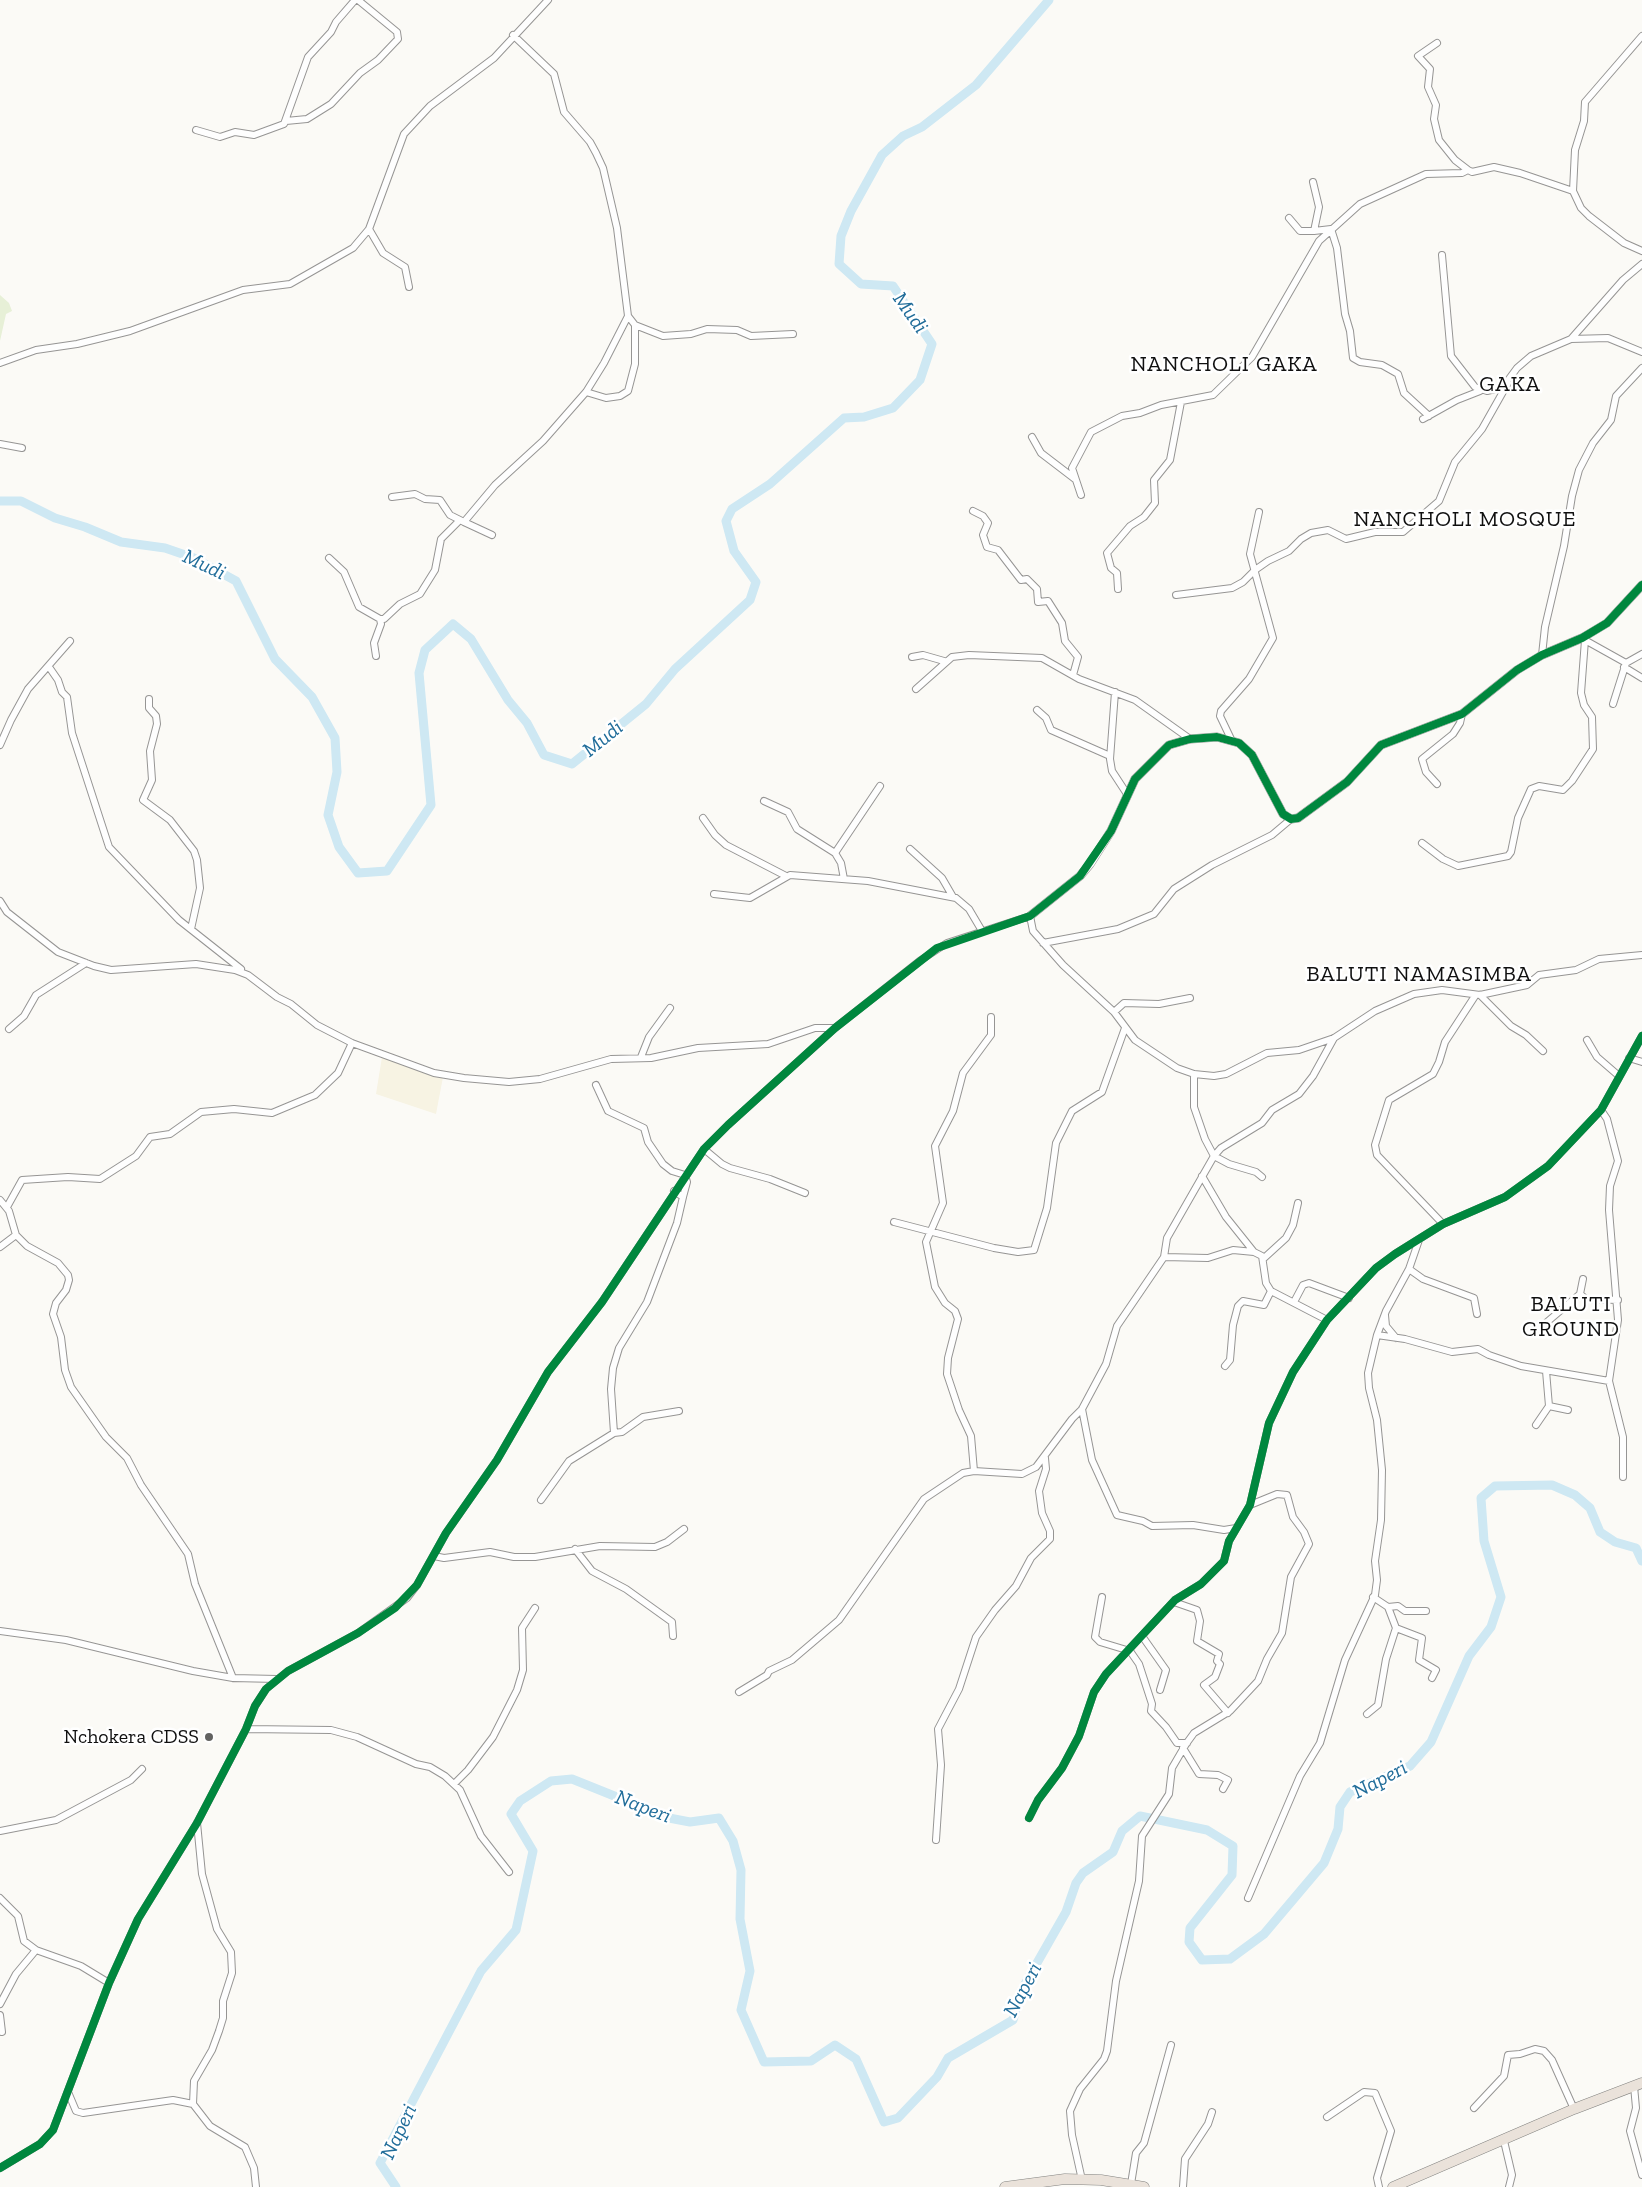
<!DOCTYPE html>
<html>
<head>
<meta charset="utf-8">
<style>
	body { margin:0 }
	canvas { display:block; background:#fbfaf6 }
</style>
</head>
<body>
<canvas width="1642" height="2187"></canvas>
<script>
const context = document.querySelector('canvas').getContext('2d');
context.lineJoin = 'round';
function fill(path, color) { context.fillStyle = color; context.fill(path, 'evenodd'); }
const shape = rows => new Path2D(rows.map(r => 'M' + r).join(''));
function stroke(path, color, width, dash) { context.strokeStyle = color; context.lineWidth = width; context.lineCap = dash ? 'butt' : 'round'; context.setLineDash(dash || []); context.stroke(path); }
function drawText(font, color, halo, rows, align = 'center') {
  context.font = font + ' "Zilla Slab",serif'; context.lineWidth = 5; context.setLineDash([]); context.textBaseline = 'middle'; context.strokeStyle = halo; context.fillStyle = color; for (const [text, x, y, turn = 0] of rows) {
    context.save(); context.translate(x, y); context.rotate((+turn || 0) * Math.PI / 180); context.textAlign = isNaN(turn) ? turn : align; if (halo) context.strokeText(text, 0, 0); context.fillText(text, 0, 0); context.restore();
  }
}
const farmland = shape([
	[382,1057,443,1077,436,1114,376,1094]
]);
const green = shape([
	[0,295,9,303,12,311,6,314,0,341]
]);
const river = shape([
	[0,501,21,501,55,518,85,527,121,542,165,548,194,558,236,581,275,659,312,697,335,738,337,772,328,815,339,847,358,873,387,871,431,805,419,673,425,650,453,624,471,639,508,700,527,723,544,755,572,764,646,704,675,669,750,600,756,582,734,551,726,521,732,509,770,484,844,418,864,417,893,408,920,380,932,344,893,286,861,284,839,264,841,236,851,211,882,155,903,136,922,127,976,85,1049,0],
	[396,2187,380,2163,481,1971,516,1930,533,1851,511,1814,520,1801,551,1781,572,1779,669,1818,690,1822,719,1818,733,1841,741,1870,740,1919,750,1971,741,2010,764,2062,811,2061,835,2045,856,2059,884,2122,898,2118,937,2077,948,2058,1013,2020,1021,1991,1066,1912,1076,1883,1083,1873,1113,1852,1122,1831,1140,1816,1207,1830,1233,1846,1232,1875,1190,1928,1189,1942,1202,1960,1230,1959,1264,1934,1324,1863,1338,1829,1340,1807,1350,1792,1410,1766,1431,1742,1469,1656,1491,1627,1501,1597,1484,1541,1481,1498,1495,1486,1552,1485,1575,1495,1590,1508,1600,1532,1615,1542,1636,1548,1642,1561]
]);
const minor = shape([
	[513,35,554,74,564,112,590,142,596,153,603,168,617,228,628,316,635,325,663,336,691,334,707,329,737,330,751,336,793,334],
	[1642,36,1585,102,1584,121,1575,150,1573,191,1581,208,1589,216,1624,243,1642,251],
	[1437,43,1418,56,1430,69,1428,87,1436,105,1434,119,1439,140,1455,160,1468,170],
	[286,121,307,119,331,104,360,73,378,60,398,39,397,32,358,0],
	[196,130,220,137,235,132,254,135,284,124,308,57,331,32,336,22,355,0],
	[1313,182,1319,207,1314,231,1331,229,1337,248,1345,314,1350,331,1353,358,1360,362,1382,365,1398,374,1404,393,1429,416],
	[1289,218,1300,231,1314,231],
	[369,229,383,253,405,267,409,287],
	[1442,255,1451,356,1475,387,1487,391,1503,387,1517,368,1531,356,1571,339,1623,280,1642,264],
	[1571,339,1608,338,1642,352],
	[0,363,36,350,77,344,130,331,243,290,290,284,353,248,369,229,404,134,430,106,494,58,548,0],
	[586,392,606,398,620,396,628,391,635,364,635,325],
	[1423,419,1457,400,1480,391],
	[1032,437,1041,453,1075,479],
	[0,444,22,448],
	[1081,495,1072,468,1091,432,1122,416,1140,413,1161,405,1213,395,1252,357,1319,241,1360,204,1426,174,1462,173,1468,170,1472,172,1494,167,1520,173,1573,191],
	[392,497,415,494,425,499,440,500,450,515,464,522,495,485,543,441,586,392,604,363,628,316],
	[973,511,983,516,988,523,983,535,987,547,998,550,1021,580,1027,579,1037,589,1038,602,1048,601,1062,623,1065,641,1078,657,1073,675],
	[464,522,492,535],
	[329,558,344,572,359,607,380,619],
	[1118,589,1117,573,1111,568,1107,553,1130,526,1144,517,1155,503,1154,480,1170,460,1181,402],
	[1176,595,1232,588,1243,582,1255,570,1268,561,1289,551,1301,539,1311,533,1328,530,1346,539,1375,532,1403,532,1439,501,1455,462,1482,429,1508,383],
	[380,619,384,619,400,604,420,594,435,570,441,539,459,521],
	[1583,639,1626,663,1642,654],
	[1542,655,1545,627,1564,546,1572,496,1579,470,1593,443,1611,420,1616,396,1642,368],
	[376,656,374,643,381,624,380,619],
	[912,657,923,655,944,661],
	[49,667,58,680,62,692,67,697,72,733,109,847,179,920,241,969],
	[1624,667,1642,678],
	[916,689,952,657,969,655,1042,658,1079,679,1135,700,1190,739],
	[1115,692,1110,759,1112,771,1127,794],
	[149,699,149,708,156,716,157,724,150,751,152,780,143,800,170,820,194,851,197,860,200,888,191,929],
	[1613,704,1626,663],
	[1037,710,1046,718,1051,730,1110,756],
	[1231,739,1220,716,1221,711,1249,679,1273,638,1250,554,1259,512],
	[0,745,11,720,28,689,70,641],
	[1437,784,1426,772,1422,759,1453,734,1460,723,1462,714],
	[764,801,788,812,797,829,835,853,841,863,844,879],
	[703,818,715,835,726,845,786,876],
	[1422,843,1443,859,1458,866,1508,856,1511,852,1518,818,1531,789,1539,786,1563,790,1572,781,1593,749,1592,717,1584,705,1581,693,1585,640],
	[910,849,942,878,953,897],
	[835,853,880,786],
	[714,894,750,898,790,875,868,881,956,898,969,909,982,931],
	[0,901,7,912,58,952,94,966,111,970,196,964,235,970,248,975,277,997,291,1004,317,1025,352,1043,434,1073,464,1078,509,1082,540,1079,611,1059,651,1058,698,1048,768,1044,815,1028,835,1028],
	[1043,943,1118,929,1154,914,1174,889,1212,865,1272,835,1291,819],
	[1480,995,1511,1026,1526,1035,1543,1051],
	[1114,1012,1124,1003,1159,1004,1190,998],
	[9,1029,24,1016,36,995,86,963],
	[1587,1040,1597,1057,1619,1076],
	[641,1057,649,1037,670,1008],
	[1629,1058,1642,1062],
	[1194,1074,1194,1107,1205,1139,1214,1156,1229,1164,1256,1172,1262,1177],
	[596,1085,608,1111,644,1128,648,1142,663,1164,672,1171,685,1175,687,1182,683,1197],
	[1601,1110,1607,1119,1618,1161,1610,1186,1609,1210,1618,1320,1609,1381,1623,1437,1623,1477],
	[704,1149,722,1164,730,1168,770,1179,805,1193],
	[1202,1176,1226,1217,1254,1252],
	[0,1200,9,1211,16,1235,27,1246,58,1263,68,1275,69,1280,66,1290,56,1303,53,1314,61,1337,65,1370,71,1387,106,1437,127,1458,141,1485,188,1554,195,1584,233,1678],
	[7,1207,22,1180,68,1177,100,1179,136,1156,150,1137,170,1134,201,1112,234,1109,272,1113,315,1095,338,1073,352,1043],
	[894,1222,994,1248,1018,1252,1034,1250,1047,1208,1056,1143,1072,1111,1102,1092,1125,1028],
	[1443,1224,1377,1155,1375,1145,1389,1100,1433,1074,1439,1062,1445,1042,1475,996],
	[0,1247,16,1235],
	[1164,1257,1167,1238,1214,1156,1221,1148,1262,1123,1272,1110,1299,1094,1313,1076,1334,1038],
	[1263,1259,1286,1238,1293,1225,1298,1203],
	[1409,1269,1423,1279,1474,1298,1477,1314],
	[1580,1294,1586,1299,1618,1300],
	[1580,1294,1583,1279],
	[1294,1302,1303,1285,1309,1283,1349,1298],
	[1385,1315,1386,1326,1396,1338],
	[1544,1328,1547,1322,1580,1294],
	[1377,1335,1405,1339,1452,1352,1478,1349,1489,1355,1521,1366,1609,1381],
	[1225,1366,1230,1360,1233,1325,1238,1306,1243,1301,1264,1305,1271,1291],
	[1549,1406,1568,1410],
	[1082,1409,1092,1460,1117,1515,1143,1521,1152,1526,1193,1525,1224,1530,1236,1528],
	[1536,1425,1549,1406,1546,1371],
	[614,1433,622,1432,643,1417,679,1411],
	[974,1471,971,1436,959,1410,947,1374,948,1358,958,1319,955,1311,945,1303,935,1287,926,1242,943,1203,935,1146,953,1111,963,1073,991,1035,991,1017],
	[541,1500,569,1461,614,1433,611,1389,613,1368,619,1348,647,1302,677,1223,683,1197,674,1191],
	[575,1549,592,1571,626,1589,672,1622,673,1636],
	[434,1556,444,1558,490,1552,514,1557,535,1557,600,1546,655,1547,667,1542,684,1529],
	[1102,1597,1095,1637,1100,1642,1130,1651,1139,1664,1152,1704,1151,1711,1166,1727,1177,1743,1187,1743],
	[1174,1602,1197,1610,1200,1621,1197,1641,1219,1654,1217,1661,1220,1664,1215,1677,1204,1685,1228,1713],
	[1388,1607,1398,1606,1405,1611,1426,1611],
	[1396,1628,1422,1638,1419,1660,1436,1670,1432,1678],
	[0,1631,66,1640,193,1671,233,1678,277,1679],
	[1142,1636,1166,1670,1160,1690],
	[739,1692,767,1675,769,1671,792,1660,839,1620,924,1499,963,1473,974,1471,1022,1474,1036,1467,1072,1419,1082,1409,1106,1364,1117,1326,1164,1257,1208,1258,1233,1250,1254,1252,1262,1256,1266,1283,1271,1291,1327,1320],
	[1367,1714,1378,1705,1386,1659,1396,1628,1388,1607,1373,1597],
	[246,1729,331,1730,357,1737,416,1764,430,1767,445,1776,460,1790,481,1836,509,1872],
	[1183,1748,1199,1774,1218,1775,1228,1780,1223,1789],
	[455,1783,468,1770,493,1737,517,1690,523,1670,522,1628,535,1608],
	[1029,1818,1038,1800,1062,1768,1079,1736,1094,1692,1106,1674,1175,1600,1201,1584,1224,1561,1229,1541,1250,1505,1269,1423,1293,1372,1327,1320,1376,1268,1395,1254,1443,1224,1505,1197,1548,1166,1601,1110,1642,1036],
	[0,1831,56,1820,131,1780,142,1769],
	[936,1840,941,1765,938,1729,959,1689,976,1637,995,1610,1016,1586,1031,1558,1050,1539,1050,1531,1042,1513,1039,1491,1046,1469,1045,1458],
	[0,1898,18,1916,24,1941,36,1950],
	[1248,1898,1300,1776,1320,1743,1345,1660,1375,1595,1377,1580,1375,1561,1381,1520,1382,1470,1377,1420,1369,1388,1368,1373,1377,1335,1386,1311,1409,1269,1419,1240],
	[0,2004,16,1974,36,1950,81,1966,109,1983],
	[0,2015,2,2032],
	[1634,2086,1636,2108,1630,2131,1642,2175],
	[68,2092,76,2111,83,2113,173,2100,193,2104,194,2081,212,2050,219,2031,223,2018,223,2001,232,1973,231,1952,217,1929,202,1874,197,1823],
	[193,2104,210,2126,245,2147,254,2168,256,2187],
	[1474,2108,1504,2076,1508,2055,1520,2054,1535,2049,1544,2051,1552,2060,1574,2109],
	[1327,2117,1364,2092,1375,2093,1391,2131,1377,2178,1379,2187],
	[1504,2141,1512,2175,1509,2187],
	[0,2168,40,2144,53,2130,109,1983,138,1919,197,1823,246,1729,255,1706,266,1689,288,1671,358,1633,407,1598,417,1585,446,1533,497,1460,548,1372,602,1302,704,1149,728,1125,835,1028,921,960,947,943,1030,916,1033,931,1063,965,1114,1012,1135,1040,1177,1068,1194,1074,1214,1076,1226,1074,1267,1053,1299,1050,1334,1038,1375,1011,1414,994,1442,990,1480,995,1527,985,1539,975,1576,970,1599,959,1642,955],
	[1082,2180,1072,2135,1070,2111,1080,2089,1104,2059,1107,2051,1116,1981,1139,1881,1142,1836,1169,1794,1172,1768,1186,1744,1194,1733,1230,1711,1258,1681,1267,1659,1282,1633,1291,1577,1309,1544,1304,1532,1293,1517,1287,1495,1277,1494,1250,1505],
	[1131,2184,1136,2153,1144,2143,1171,2045],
	[1183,2187,1185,2159,1208,2124,1212,2112]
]);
const tertiary = shape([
	[1030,916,1080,876,1090,864,1111,831,1135,779,1169,745,1190,739,1217,737,1239,743,1252,755,1283,814,1291,819,1298,818,1347,782,1381,745,1462,714,1517,670,1542,655,1582,638,1607,623,1642,585]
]);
const trunk = shape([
	[1005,2187,1065,2179,1101,2180,1144,2187],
	[1393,2187,1574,2109,1642,2083]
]);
const cycleway = shape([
	[1029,1818,1038,1800,1062,1768,1079,1736,1094,1692,1106,1674,1175,1600,1201,1584,1224,1561,1229,1541,1250,1505,1269,1423,1293,1372,1327,1320,1376,1268,1395,1254,1443,1224,1505,1197,1548,1166,1601,1110,1642,1036],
	[0,2168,40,2144,53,2130,109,1983,138,1919,197,1823,246,1729,255,1706,266,1689,288,1671,358,1633,395,1608,417,1585,446,1533,497,1460,548,1372,602,1302,704,1149,728,1125,835,1028,937,948,1030,916,1080,876,1111,831,1135,779,1169,745,1190,739,1217,737,1239,743,1252,755,1283,814,1291,819,1298,818,1347,782,1381,745,1462,714,1517,670,1542,655,1582,638,1607,623,1642,585]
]);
const markers = [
	[209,1737,5,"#626260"]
];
const poiNames = [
	["Nchokera CDSS",199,1737]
];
const waterNames = [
	["Mudi",910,313,55],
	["Mudi",204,565,25],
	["Mudi",603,739,-39],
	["Naperi",1380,1780,-28],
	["Naperi",643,1807,21],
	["Naperi",1023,1990,-62],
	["Naperi",399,2132,-65]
];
const quarterNames = [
	["NANCHOLI GAKA",1224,365],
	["GAKA",1510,385],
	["NANCHOLI MOSQUE",1465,520],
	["BALUTI NAMASIMBA",1419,975],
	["BALUTI",1571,1305],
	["GROUND",1571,1330]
];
fill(farmland, '#f7f3e3');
fill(green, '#e7f0d7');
stroke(river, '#cee8f3', 9);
stroke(minor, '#969594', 8);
stroke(tertiary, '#969594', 9);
stroke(trunk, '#838381', 11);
stroke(minor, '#fefefe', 6);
stroke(tertiary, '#fefefe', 8);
stroke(trunk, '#eae2da', 10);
stroke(cycleway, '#00873e', 8);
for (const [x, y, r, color] of markers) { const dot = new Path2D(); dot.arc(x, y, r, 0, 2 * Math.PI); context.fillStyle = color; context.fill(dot); stroke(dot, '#fff', 2); }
drawText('20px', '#101010', '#fff', poiNames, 'right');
drawText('italic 21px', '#216d9a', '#fff', waterNames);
context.letterSpacing = '1px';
drawText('22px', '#101010', '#fff', quarterNames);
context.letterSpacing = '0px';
</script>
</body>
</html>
